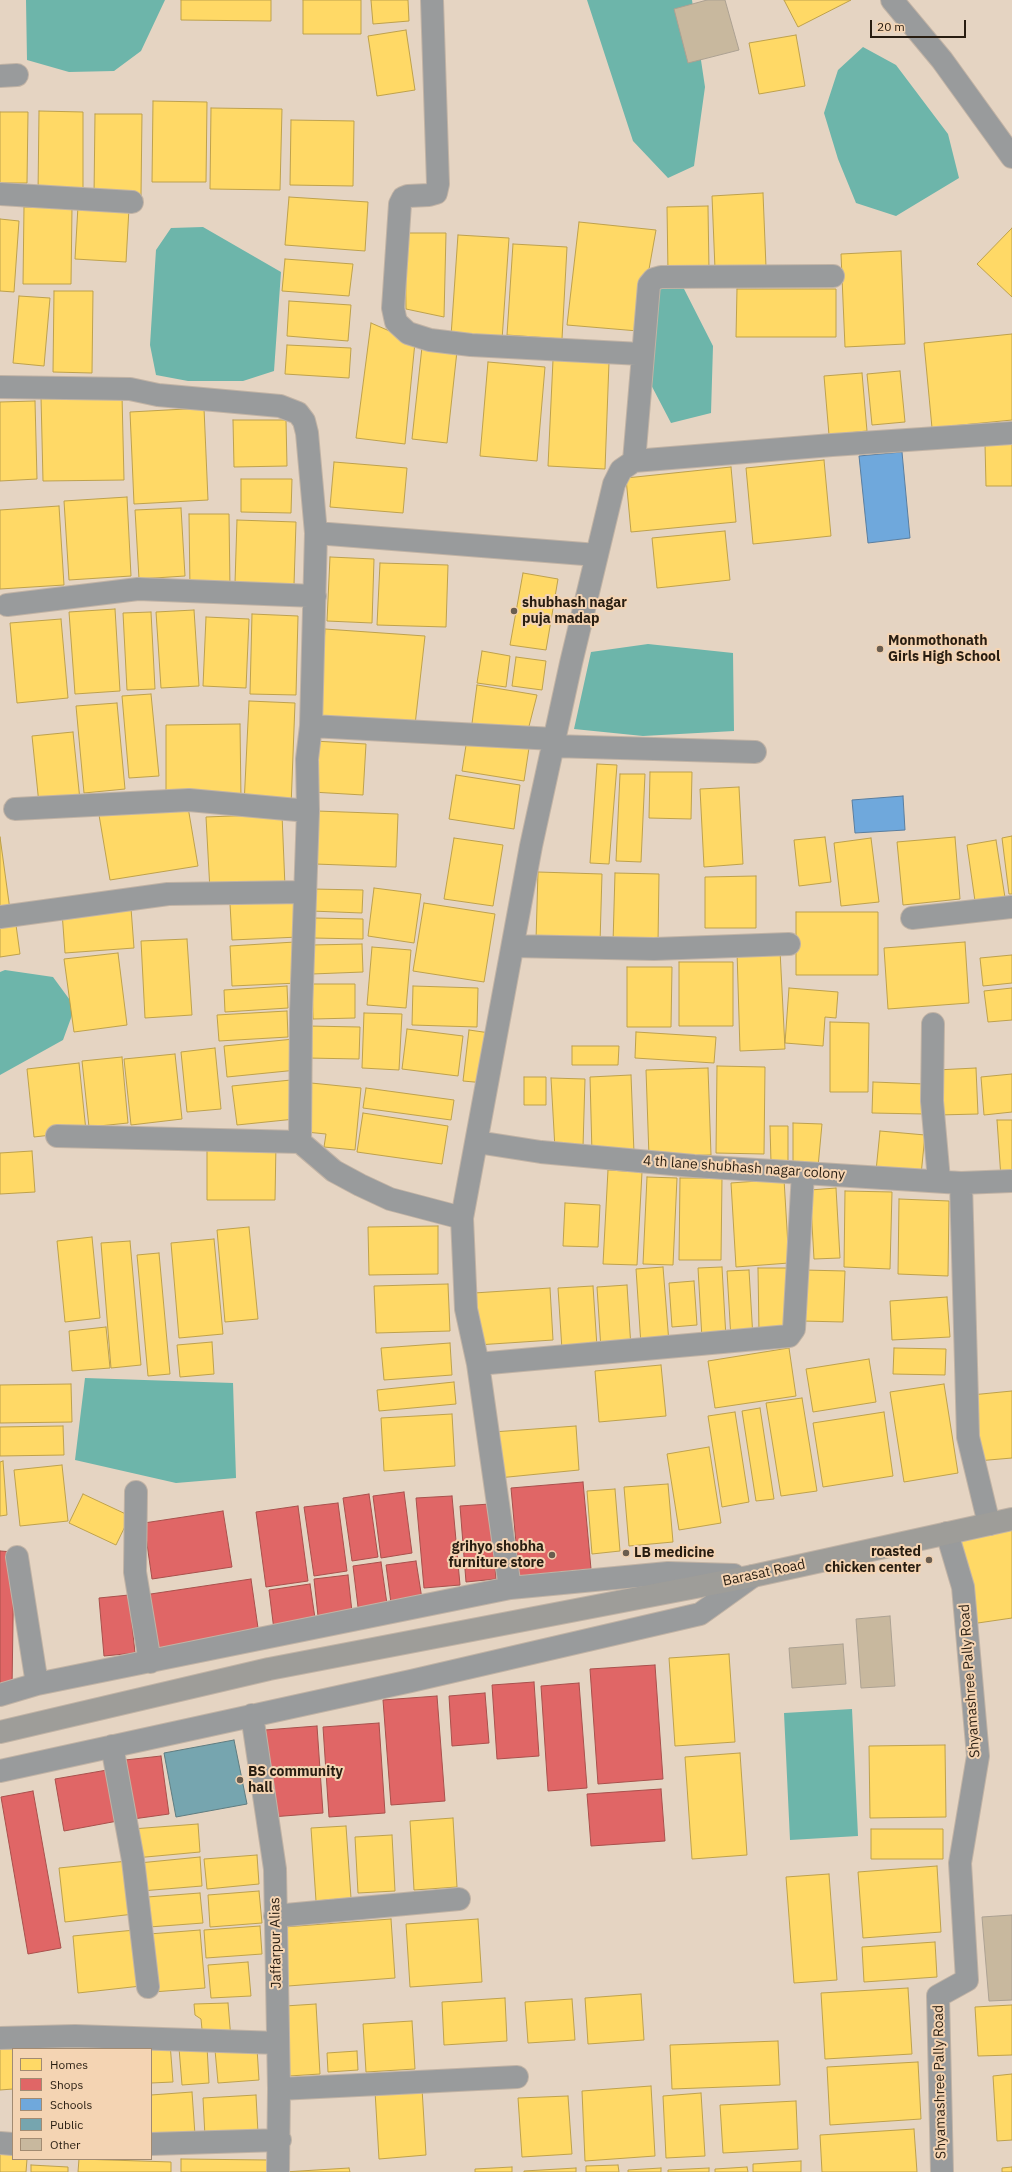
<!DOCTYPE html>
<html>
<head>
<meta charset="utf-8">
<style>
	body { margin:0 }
	#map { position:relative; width:1012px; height:2172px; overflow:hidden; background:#e5d4c2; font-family:"IBM Plex Sans",sans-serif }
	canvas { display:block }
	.legend { position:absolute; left:12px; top:2048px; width:140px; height:112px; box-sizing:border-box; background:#f4d4b3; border:1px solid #a28b72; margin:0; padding:5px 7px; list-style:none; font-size:12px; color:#281d11 }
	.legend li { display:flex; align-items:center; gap:8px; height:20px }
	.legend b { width:20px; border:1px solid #a28b72 }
	.scale { position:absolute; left:870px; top:20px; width:96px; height:18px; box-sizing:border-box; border:2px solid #281d11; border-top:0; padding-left:5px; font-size:12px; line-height:14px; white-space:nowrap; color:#281d11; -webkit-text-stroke:3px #f4d4b3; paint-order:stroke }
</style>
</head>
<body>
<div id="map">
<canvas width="1012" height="2172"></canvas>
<ul class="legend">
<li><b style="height:11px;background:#ffd966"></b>Homes</li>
<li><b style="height:11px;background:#e06666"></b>Shops</li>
<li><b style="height:11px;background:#6fa8dc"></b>Schools</li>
<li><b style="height:11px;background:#76a5af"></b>Public</li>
<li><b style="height:11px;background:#c8b89e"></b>Other</li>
</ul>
<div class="scale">20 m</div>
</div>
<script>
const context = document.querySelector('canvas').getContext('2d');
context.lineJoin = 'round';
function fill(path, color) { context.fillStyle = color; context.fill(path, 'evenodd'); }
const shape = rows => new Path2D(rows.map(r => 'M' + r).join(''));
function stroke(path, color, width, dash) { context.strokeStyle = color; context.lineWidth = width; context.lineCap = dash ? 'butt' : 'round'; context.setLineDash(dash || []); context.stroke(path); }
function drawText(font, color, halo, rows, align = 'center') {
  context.font = font + ' "IBM Plex Sans",sans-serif'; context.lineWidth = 4; context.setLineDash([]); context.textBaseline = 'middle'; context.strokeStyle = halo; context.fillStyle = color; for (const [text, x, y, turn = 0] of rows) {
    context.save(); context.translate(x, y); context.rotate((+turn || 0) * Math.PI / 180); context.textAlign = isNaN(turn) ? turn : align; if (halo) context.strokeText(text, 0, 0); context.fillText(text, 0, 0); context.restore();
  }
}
const water = shape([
	[26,0,165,0,141,51,114,71,69,72,27,60],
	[587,0,692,0,705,87,694,166,668,178,633,141],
	[863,47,896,65,948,134,959,178,896,216,856,203,838,159,824,113,838,70],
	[203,227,281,272,274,371,243,381,188,381,156,375,150,345,156,250,171,228],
	[679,279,713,346,711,413,671,423,647,377,651,290],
	[648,644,733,653,734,731,643,736,574,729,591,652],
	[5,970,53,977,75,1007,63,1040,0,1075,0,972],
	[85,1378,233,1383,236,1478,176,1483,75,1460],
	[852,1709,858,1836,790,1840,784,1713]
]);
const homes = shape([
	[181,0,271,0,271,21,181,20,181,0],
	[303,0,361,0,361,34,303,34,303,0],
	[371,0,408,0,409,21,373,24,371,0],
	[784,0,851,0,798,27,784,0],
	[406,30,415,90,377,96,368,36,406,30],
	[796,35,805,86,759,94,749,43,796,35],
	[153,101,207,102,206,182,152,182,153,101],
	[211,108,282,109,280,190,210,189,211,108],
	[39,111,83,112,83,194,38,194,39,111],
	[0,112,28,112,27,183,0,183,0,112],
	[95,114,142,114,141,196,94,196,95,114],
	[291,120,354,121,353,186,290,185,291,120],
	[763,193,766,267,715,269,712,196,763,193],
	[289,197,368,202,365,251,285,245,289,197],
	[78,206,129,208,126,262,75,259,78,206],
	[708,206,709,271,668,272,667,207,708,206],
	[24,207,72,208,71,284,23,284,24,207],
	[0,219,19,221,14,292,0,291,0,219],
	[579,222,656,230,638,331,567,325,579,222],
	[1012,228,1012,297,977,264,1012,228],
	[405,233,446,233,444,317,406,309,405,233],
	[458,235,509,238,502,340,451,336,458,235],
	[513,244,567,247,562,339,507,335,513,244],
	[901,251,905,344,845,347,841,254,901,251],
	[285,259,353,264,349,296,282,291,285,259],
	[737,289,836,289,836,337,736,337,737,289],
	[54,291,93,291,92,373,53,372,54,291],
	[19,296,50,298,44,366,13,363,19,296],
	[289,301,351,305,348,341,287,336,289,301],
	[371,323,415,342,405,444,356,438,371,323],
	[1012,334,1012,420,932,428,924,343,1012,334],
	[287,345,351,348,349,378,285,374,287,345],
	[422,347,457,351,447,443,412,439,422,347],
	[553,360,609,362,605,469,548,466,553,360],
	[488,362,545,367,537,461,480,456,488,362],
	[900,371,905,422,872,425,867,374,900,371],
	[862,373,867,431,829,435,824,376,862,373],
	[122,395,124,480,43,481,41,397,122,395],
	[35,401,37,479,0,481,0,402,35,401],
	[204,408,208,500,134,504,130,412,204,408],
	[233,420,286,420,287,466,234,467,233,420],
	[1012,443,1012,486,986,486,985,444,1012,443],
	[824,460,831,536,753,544,746,468,824,460],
	[334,462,407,468,403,513,330,507,334,462],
	[731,467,736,522,631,532,626,478,731,467],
	[241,479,292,479,291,513,241,512,241,479],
	[127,497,131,576,69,580,64,501,127,497],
	[59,506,64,585,0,589,0,510,59,506],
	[181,508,185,576,139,579,135,510,181,508],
	[189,514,229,514,230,589,190,590,189,514],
	[237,520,296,522,294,585,235,583,237,520],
	[725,531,730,580,657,588,652,538,725,531],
	[330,557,374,559,372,623,327,621,330,557],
	[380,563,448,565,446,627,377,625,380,563],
	[523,573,558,579,546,650,510,645,523,573],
	[115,609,120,691,75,694,69,612,115,609],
	[194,610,199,686,161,688,156,612,194,610],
	[151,612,155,689,127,690,123,613,151,612],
	[252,614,298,616,296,695,250,694,252,614],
	[206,617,249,619,246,688,203,686,206,617],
	[61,619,68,698,17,703,10,623,61,619],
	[325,629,425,636,415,725,318,724,325,629],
	[482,651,510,656,506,687,477,683,482,651],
	[516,657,546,661,542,690,512,686,516,657],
	[477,685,537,695,527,734,471,731,477,685],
	[151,694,159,776,129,778,122,696,151,694],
	[249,701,295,703,291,807,244,805,249,701],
	[117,703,125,789,84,793,76,706,117,703],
	[240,724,241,799,166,800,166,725,240,724],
	[73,732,80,800,39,804,32,736,73,732],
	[467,739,529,748,524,781,462,771,467,739],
	[314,741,366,744,363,795,312,792,314,741],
	[597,764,617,765,609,864,590,863,597,764],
	[650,772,692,772,691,819,649,818,650,772],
	[620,774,645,774,641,862,616,861,620,774],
	[456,775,520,785,514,829,449,819,456,775],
	[739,787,743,864,704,867,700,789,739,787],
	[187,801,198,866,110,880,99,815,187,801],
	[317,811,398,814,396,867,315,864,317,811],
	[282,814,285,887,210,891,206,817,282,814],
	[1012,836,1012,894,1009,894,1002,838,1012,836],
	[0,837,10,910,0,912,0,837],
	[825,837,831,882,799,886,794,840,825,837],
	[955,837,960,899,903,905,897,842,955,837],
	[454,838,503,845,493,906,444,899,454,838],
	[871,838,879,902,841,906,834,843,871,838],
	[996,840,1006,904,976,908,967,845,996,840],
	[538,872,602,874,600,943,536,940,538,872],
	[615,873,659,874,658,944,613,943,615,873],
	[756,876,756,928,705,928,705,877,756,876],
	[374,888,421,894,414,943,368,936,374,888],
	[312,889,363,890,362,913,311,911,312,889],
	[297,900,299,937,232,940,230,904,297,900],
	[424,903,495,914,484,982,413,971,424,903],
	[131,908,134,948,65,953,62,912,131,908],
	[796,912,878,912,878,975,796,975,796,912],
	[314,918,363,919,363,939,313,938,314,918],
	[16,925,20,954,0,957,0,927,16,925],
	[187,939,192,1015,145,1018,141,941,187,939],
	[295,942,298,983,232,986,230,946,295,942],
	[965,942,969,1003,888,1009,884,948,965,942],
	[362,944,363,972,312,974,311,945,362,944],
	[372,947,411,950,406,1008,367,1005,372,947],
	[780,950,785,1049,740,1051,737,951,780,950],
	[118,953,127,1025,74,1032,64,959,118,953],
	[1012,955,1012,983,983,986,980,958,1012,955],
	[679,962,733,962,733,1026,679,1026,679,962],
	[627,967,672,967,671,1027,627,1027,627,967],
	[312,984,355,984,355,1018,313,1019,312,984],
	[287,986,288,1008,225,1012,224,990,287,986],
	[413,986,478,988,477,1027,412,1025,413,986],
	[789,988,838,992,836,1018,825,1017,823,1046,785,1043,789,988],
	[1012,988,1012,1020,988,1022,984,991,1012,988],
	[287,1011,288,1037,219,1041,217,1015,287,1011],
	[364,1013,402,1014,399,1070,362,1068,364,1013],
	[830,1022,869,1023,868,1092,830,1092,830,1022],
	[308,1026,360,1027,359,1059,307,1058,308,1026],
	[407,1029,463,1036,458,1076,402,1069,407,1029],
	[469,1030,490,1033,485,1083,463,1081,469,1030],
	[636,1032,716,1037,714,1063,635,1058,636,1032],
	[294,1039,297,1070,227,1077,224,1046,294,1039],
	[572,1046,619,1046,618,1065,572,1065,572,1046],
	[215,1048,221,1109,187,1112,181,1052,215,1048],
	[175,1054,182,1119,131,1125,124,1059,175,1054],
	[122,1057,128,1123,89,1127,82,1061,122,1057],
	[79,1063,86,1131,34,1137,27,1069,79,1063],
	[717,1066,765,1067,764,1154,716,1153,717,1066],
	[708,1068,711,1155,649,1157,646,1070,708,1068],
	[976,1068,978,1114,938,1115,936,1070,976,1068],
	[1012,1074,1012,1112,984,1115,981,1077,1012,1074],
	[631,1075,634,1153,592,1154,590,1077,631,1075],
	[524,1077,546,1077,546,1105,524,1105,524,1077],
	[551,1078,585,1079,583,1147,555,1149,551,1078],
	[291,1080,295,1119,237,1125,232,1086,291,1080],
	[873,1082,925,1084,924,1114,872,1113,873,1082],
	[311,1083,361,1088,355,1150,324,1147,326,1134,306,1132,311,1083],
	[366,1088,454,1100,451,1120,363,1108,366,1088],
	[363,1113,448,1126,442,1164,357,1152,363,1113],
	[997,1120,1012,1120,1012,1177,1001,1178,997,1120],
	[793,1123,822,1124,818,1167,793,1167,793,1123],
	[770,1126,788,1126,788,1164,771,1163,770,1126],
	[880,1131,925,1135,921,1175,876,1171,880,1131],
	[207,1143,276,1143,275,1200,207,1200,207,1143],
	[32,1151,35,1192,0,1194,0,1153,32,1151],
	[608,1170,642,1172,637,1265,603,1264,608,1170],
	[647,1177,677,1178,673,1265,643,1264,647,1177],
	[680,1178,722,1178,721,1260,679,1260,680,1178],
	[784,1179,789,1263,736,1267,731,1183,784,1179],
	[836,1188,840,1258,814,1259,810,1190,836,1188],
	[845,1191,892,1192,890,1269,844,1267,845,1191],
	[899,1199,949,1201,948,1276,898,1274,899,1199],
	[565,1203,600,1205,598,1247,563,1246,565,1203],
	[438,1226,438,1274,369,1275,368,1227,438,1226],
	[249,1227,258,1319,225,1322,217,1230,249,1227],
	[92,1237,100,1318,65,1322,57,1241,92,1237],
	[214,1239,223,1334,179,1338,171,1243,214,1239],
	[130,1241,141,1365,111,1368,101,1243,130,1241],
	[159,1253,170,1374,148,1376,137,1255,159,1253],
	[663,1267,669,1343,641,1345,636,1269,663,1267],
	[722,1267,726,1338,702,1339,698,1268,722,1267],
	[758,1268,788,1268,790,1333,759,1333,758,1268],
	[749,1270,753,1338,731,1339,727,1271,749,1270],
	[804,1270,845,1271,843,1322,802,1321,804,1270],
	[694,1281,697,1325,672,1327,669,1283,694,1281],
	[448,1284,450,1331,376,1333,374,1286,448,1284],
	[627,1285,631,1348,601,1350,597,1287,627,1285],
	[593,1286,597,1347,562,1350,558,1288,593,1286],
	[550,1288,553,1340,477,1345,474,1293,550,1288],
	[947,1297,950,1337,892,1340,890,1301,947,1297],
	[106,1327,110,1368,72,1371,69,1331,106,1327],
	[212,1342,214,1374,180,1377,177,1345,212,1342],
	[450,1343,452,1375,384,1380,381,1348,450,1343],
	[789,1348,796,1396,715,1408,708,1361,789,1348],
	[894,1348,946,1349,945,1375,893,1374,894,1348],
	[869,1359,876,1402,813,1412,806,1369,869,1359],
	[661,1365,666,1416,599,1422,595,1371,661,1365],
	[454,1382,456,1404,379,1411,377,1390,454,1382],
	[71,1384,72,1422,0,1423,0,1385,71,1384],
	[944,1384,958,1473,904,1482,890,1392,944,1384],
	[1012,1391,1012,1458,977,1461,971,1395,1012,1391],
	[802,1398,817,1491,781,1496,766,1403,802,1398],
	[760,1408,774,1499,756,1501,742,1411,760,1408],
	[735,1412,749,1502,722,1507,708,1416,735,1412],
	[884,1412,893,1476,823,1487,813,1423,884,1412],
	[452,1414,455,1466,384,1471,381,1418,452,1414],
	[63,1426,64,1455,0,1456,0,1427,63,1426],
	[576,1426,579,1470,498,1478,493,1432,576,1426],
	[709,1447,721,1523,679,1530,667,1454,709,1447],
	[3,1461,7,1515,0,1516,0,1462,3,1461],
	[62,1465,68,1521,20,1526,14,1470,62,1465],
	[668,1484,673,1542,629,1546,624,1487,668,1484],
	[615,1489,620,1551,592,1554,587,1491,615,1489],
	[83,1494,130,1516,116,1545,69,1523,83,1494],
	[1012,1528,1012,1618,971,1624,957,1537,1012,1528],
	[729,1654,735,1742,675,1746,669,1658,729,1654],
	[945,1745,946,1817,870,1818,869,1746,945,1745],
	[740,1753,747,1855,692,1859,685,1757,740,1753],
	[453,1818,457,1887,414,1890,410,1821,453,1818],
	[198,1824,200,1852,135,1858,132,1829,198,1824],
	[346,1826,351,1898,316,1901,311,1828,346,1826],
	[871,1829,943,1829,943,1859,871,1859,871,1829],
	[392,1835,395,1891,358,1893,355,1837,392,1835],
	[257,1855,259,1884,207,1889,204,1859,257,1855],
	[200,1857,202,1886,141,1891,139,1863,200,1857],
	[128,1861,134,1914,65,1922,59,1868,128,1861],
	[937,1866,941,1932,863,1938,858,1872,937,1866],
	[829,1874,837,1980,794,1983,786,1877,829,1874],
	[259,1891,262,1923,210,1927,208,1895,259,1891],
	[200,1893,203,1923,149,1927,147,1897,200,1893],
	[391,1919,395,1978,288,1986,284,1927,391,1919],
	[478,1919,482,1982,410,1987,406,1924,478,1919],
	[260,1926,262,1954,206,1958,204,1930,260,1926],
	[135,1930,141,1986,78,1993,73,1936,135,1930],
	[200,1930,205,1988,153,1992,149,1934,200,1930],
	[935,1942,937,1977,864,1982,862,1947,935,1942],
	[248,1962,251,1996,211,1998,208,1965,248,1962],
	[908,1988,912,2054,825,2059,821,1993,908,1988],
	[641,1994,644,2040,588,2044,585,1998,641,1994],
	[505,1998,507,2041,444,2045,442,2002,505,1998],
	[572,1999,575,2040,528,2043,525,2002,572,1999],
	[228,2003,231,2039,203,2040,201,2019,195,2015,194,2004,228,2003],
	[316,2004,320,2074,289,2076,285,2006,316,2004],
	[1012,2005,1012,2055,978,2056,975,2007,1012,2005],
	[412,2021,415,2069,366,2072,363,2024,412,2021],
	[63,2039,64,2049,13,2049,13,2089,0,2090,0,2043,63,2039],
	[128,2041,129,2049,75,2049,75,2044,128,2041],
	[778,2041,780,2085,672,2089,670,2045,778,2041],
	[170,2043,173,2082,151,2083,151,2049,170,2043],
	[207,2046,209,2083,182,2085,179,2048,207,2046],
	[257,2048,259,2080,218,2083,215,2050,257,2048],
	[357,2051,358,2070,328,2072,327,2053,357,2051],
	[918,2062,921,2119,830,2125,827,2067,918,2062],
	[1012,2074,1012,2140,997,2141,993,2076,1012,2074],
	[651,2086,655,2156,585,2161,582,2091,651,2086],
	[422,2088,426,2155,379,2159,375,2091,422,2088],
	[192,2092,195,2135,151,2139,151,2095,192,2092],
	[701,2093,705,2156,666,2158,663,2096,701,2093],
	[256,2095,258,2133,205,2137,203,2098,256,2095],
	[568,2096,572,2154,522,2157,518,2098,568,2096],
	[796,2101,798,2149,723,2153,720,2105,796,2101],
	[914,2129,917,2172,822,2172,820,2135,914,2129],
	[0,2149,13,2150,13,2159,27,2159,26,2172,0,2172,0,2149],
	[79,2159,171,2162,171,2172,78,2172,79,2159],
	[181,2159,268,2160,268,2172,181,2172,181,2159],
	[801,2161,801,2172,753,2172,753,2164,801,2161],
	[31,2165,68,2167,68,2172,31,2172,31,2165],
	[618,2165,619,2172,586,2172,586,2166,618,2165],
	[512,2167,512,2172,475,2172,475,2169,512,2167],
	[747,2167,748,2172,715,2172,715,2169,747,2167],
	[1012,2167,1012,2172,1002,2172,1002,2168,1012,2167],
	[349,2168,350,2172,284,2172,349,2168],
	[576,2168,576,2172,524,2172,524,2171,576,2168],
	[661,2168,661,2172,628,2172,628,2170,661,2168],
	[709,2168,709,2172,668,2172,668,2170,709,2168]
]);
const shops = shape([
	[583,1482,591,1569,519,1576,511,1488,583,1482],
	[404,1492,412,1553,381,1558,373,1496,404,1492],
	[369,1494,378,1557,352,1561,343,1498,369,1494],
	[452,1496,460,1585,424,1588,416,1498,452,1496],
	[338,1503,347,1571,314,1576,304,1507,338,1503],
	[490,1504,496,1579,466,1582,460,1506,490,1504],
	[298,1506,308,1581,266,1587,256,1512,298,1506],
	[223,1511,232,1567,152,1579,144,1523,223,1511],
	[0,1551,14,1552,12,1689,0,1689,0,1551],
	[416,1561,422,1599,391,1603,386,1565,416,1561],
	[381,1562,388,1611,359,1615,353,1566,381,1562],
	[348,1575,352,1612,318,1616,314,1579,348,1575],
	[251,1579,259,1635,152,1651,144,1595,251,1579],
	[310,1584,316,1625,274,1630,269,1590,310,1584],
	[129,1595,135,1653,104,1656,99,1598,129,1595],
	[655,1665,663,1779,598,1784,590,1669,655,1665],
	[534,1682,539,1756,497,1759,492,1685,534,1682],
	[579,1683,587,1788,548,1791,541,1686,579,1683],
	[485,1693,489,1743,452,1746,449,1696,485,1693],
	[437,1696,445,1801,391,1805,383,1700,437,1696],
	[379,1723,385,1813,329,1817,323,1727,379,1723],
	[317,1726,323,1813,271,1817,265,1730,317,1726],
	[161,1756,169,1814,133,1819,125,1760,161,1756],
	[113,1769,123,1820,64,1831,55,1779,113,1769],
	[661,1789,665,1841,591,1846,587,1794,661,1789],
	[33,1791,61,1948,28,1954,1,1797,33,1791]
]);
const schools = shape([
	[902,452,910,538,868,543,859,456,902,452],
	[903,796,905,830,855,833,852,800,903,796]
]);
const public = shape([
	[234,1740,247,1804,176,1817,164,1753,234,1740]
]);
const building = shape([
	[707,0,725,0,739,50,688,63,674,9,707,0],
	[890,1616,895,1686,861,1688,856,1619,890,1616],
	[843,1644,846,1684,792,1688,789,1648,843,1644],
	[1012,1915,1012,2000,989,2001,982,1917,1012,1915]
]);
const minor = shape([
	[432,0,438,184,436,193,429,195,408,196,403,198,400,204,393,308,396,322,408,333,430,340,471,345,641,354],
	[0,76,17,75],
	[0,194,132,202],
	[0,387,130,389,158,395,280,406,298,413,304,421,307,433,316,533,311,726,307,759,308,811,301,1012,300,1142,334,1171,360,1185,390,1199,462,1218],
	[634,461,649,285,654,279,661,277,833,276],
	[316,533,597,555],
	[7,605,138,589,315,596],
	[311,726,554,739],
	[553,746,755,752],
	[15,809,189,800,308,811],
	[0,917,168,894,304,892],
	[912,918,1012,907],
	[513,946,654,949,789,944],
	[933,1024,932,1101,939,1180],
	[57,1136,300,1142],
	[477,1142,541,1152,694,1166,961,1183,1012,1181],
	[961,1183,968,1437,989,1524],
	[478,1364,789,1336,794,1329,803,1173],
	[136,1492,135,1572,150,1662],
	[17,1557,37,1684],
	[510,1588,478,1364,466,1309,462,1218,531,846,571,663,614,484,621,470,634,461,832,445,1012,433],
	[0,1695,37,1684,510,1588,668,1573,734,1575],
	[252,1715,275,1869,279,2089,278,2172],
	[112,1746,133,1860,148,1987],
	[0,1771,411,1681,700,1614,753,1576],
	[275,1916,459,1899],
	[0,2038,75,2036,278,2043],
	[279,2089,517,2077],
	[0,2143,13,2144],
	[151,2144,280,2140],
	[942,2172,938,1996,967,1980,960,1863,978,1756,963,1587,947,1533]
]);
const tertiary = shape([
	[892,0,942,60,1012,157]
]);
const primary = shape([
	[0,1732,269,1669,753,1576,1012,1519]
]);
const markers = [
	[514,611,4,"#6a5d4f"],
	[880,649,4,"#6a5d4f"],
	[626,1553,4,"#6a5d4f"],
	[552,1555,4,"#6a5d4f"],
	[929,1560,4,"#6a5d4f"],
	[240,1780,4,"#6a5d4f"]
];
const poiNames = [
	["shubhash nagar",522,603],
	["puja madap",522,619],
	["Monmothonath",888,641],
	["Girls High School",888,657],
	["grihyo shobha",544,1547,"right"],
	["furniture store",544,1563,"right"],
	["roasted",921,1552,"right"],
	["chicken center",921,1568,"right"],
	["LB medicine",634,1553],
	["BS community",248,1772],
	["hall",248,1788]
];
const streetNames = [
	["4 th lane shubhash nagar colony",744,1168,4],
	["Barasat Road",764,1573,-12],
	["Shyamashree Pally Road",970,1681,-94],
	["Jaffarpur Alias",276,1943,-91],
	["Shyamashree Pally Road",940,2082,-91]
];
fill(water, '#6db5aa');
fill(homes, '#ffd966');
stroke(homes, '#bea14c', 1);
fill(shops, '#e06666');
stroke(shops, '#a9504c', 1);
fill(schools, '#6fa8dc');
stroke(schools, '#5a7e9f', 1);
fill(public, '#76a5af');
stroke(public, '#5f7c80', 1);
fill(building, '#c8b89e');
stroke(building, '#aca192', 1);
stroke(minor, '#c1b3a5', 24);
stroke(tertiary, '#c1b3a5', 24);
stroke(primary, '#c1b3a5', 24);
stroke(minor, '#999b9c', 22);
stroke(tertiary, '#999b9c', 22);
stroke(primary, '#9e9d99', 22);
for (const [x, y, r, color] of markers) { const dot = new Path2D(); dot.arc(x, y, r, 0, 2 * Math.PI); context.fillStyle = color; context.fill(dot); stroke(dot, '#f4d4b3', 1.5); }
drawText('bold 14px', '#281d11', '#f4d4b3', poiNames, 'left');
drawText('14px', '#281d11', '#f4d4b3', streetNames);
</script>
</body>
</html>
